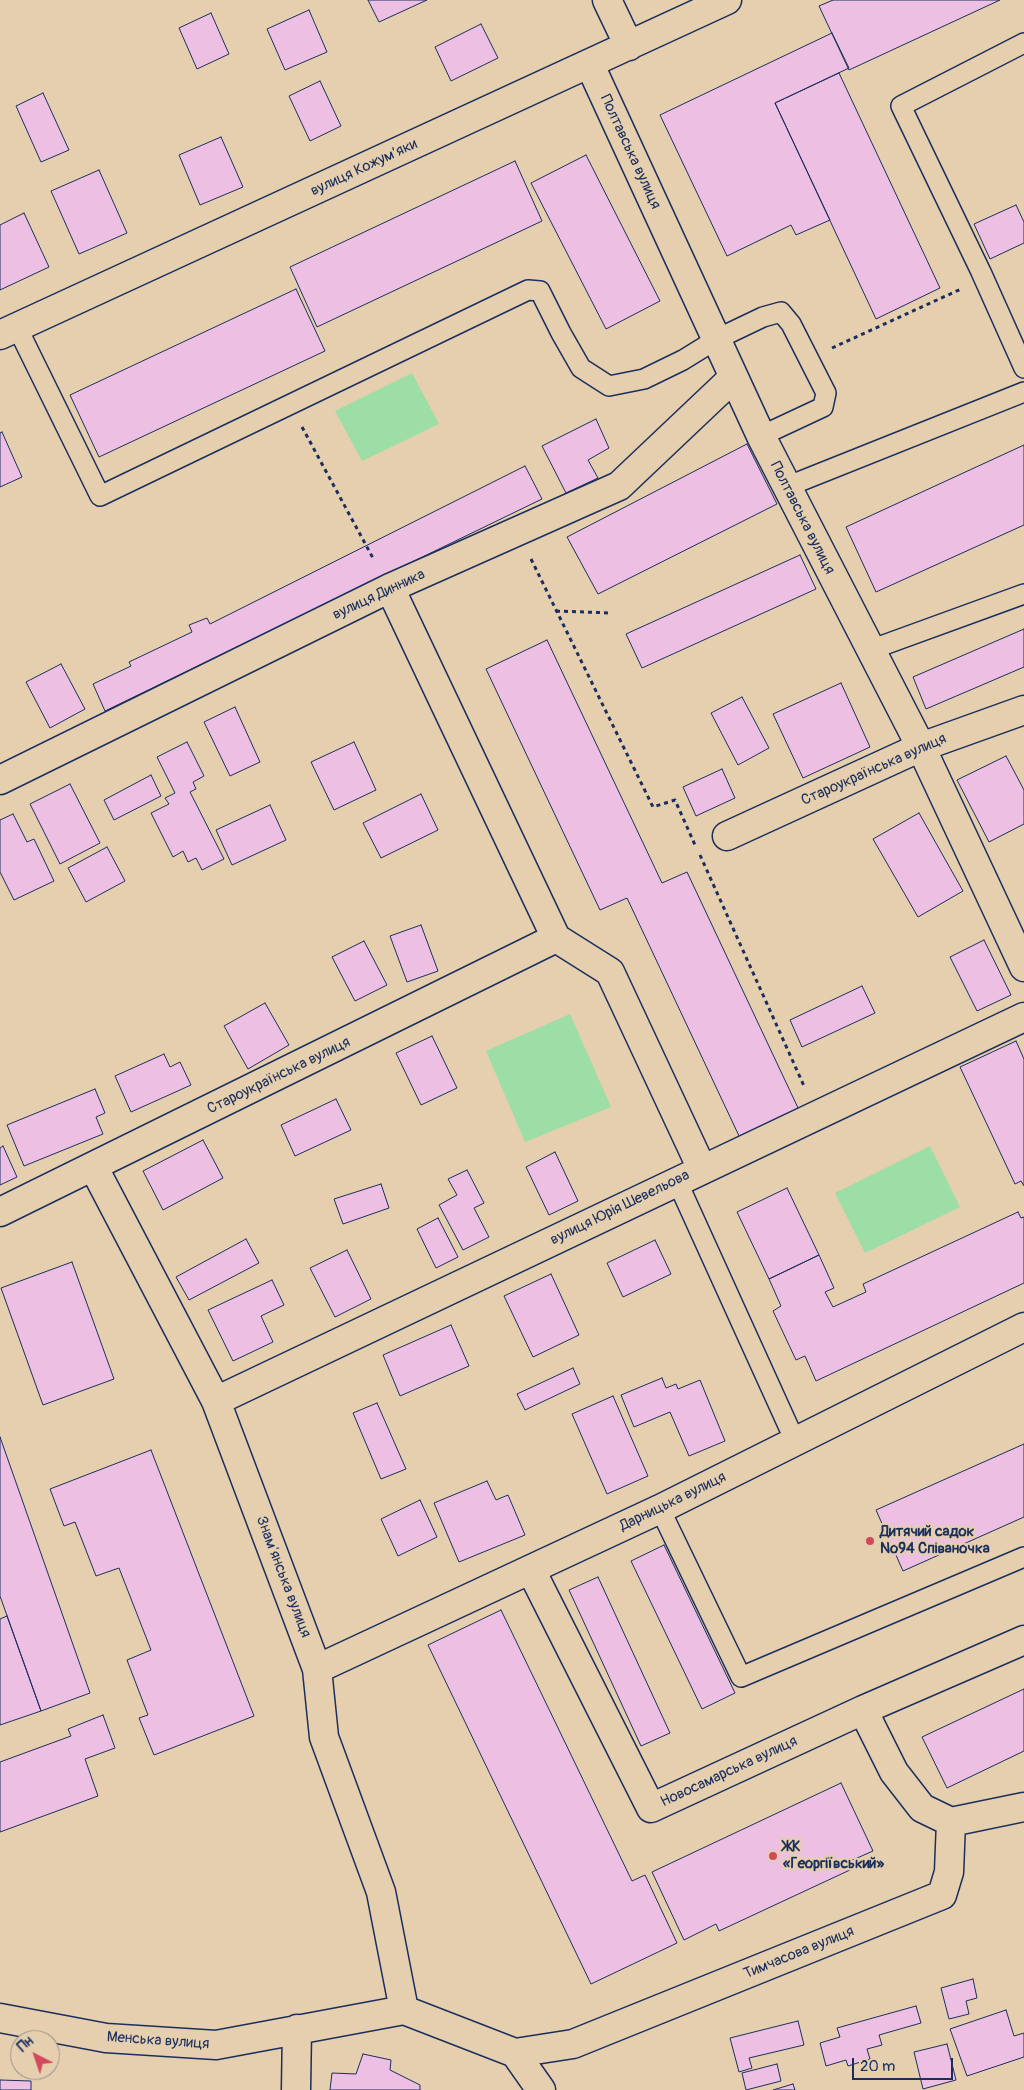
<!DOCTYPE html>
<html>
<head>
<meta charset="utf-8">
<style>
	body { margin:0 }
	#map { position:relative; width:1024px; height:2090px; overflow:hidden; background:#e5cfae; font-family:Pangolin,sans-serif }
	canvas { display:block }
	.north { position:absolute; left:10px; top:2030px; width:50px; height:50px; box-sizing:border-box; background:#e5cfae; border:1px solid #948f8e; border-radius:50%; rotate:319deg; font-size:14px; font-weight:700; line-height:20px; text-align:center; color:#1b2f5e }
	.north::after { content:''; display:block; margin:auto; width:18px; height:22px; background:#d1495b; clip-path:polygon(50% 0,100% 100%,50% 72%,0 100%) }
	.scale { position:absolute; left:852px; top:2058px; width:101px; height:22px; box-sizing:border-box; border:2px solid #1b2f5e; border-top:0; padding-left:6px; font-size:15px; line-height:18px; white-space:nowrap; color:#1b2f5e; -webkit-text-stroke:4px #e5cfae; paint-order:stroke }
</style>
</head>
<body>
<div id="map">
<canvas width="1024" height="2090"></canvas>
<div class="north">Пн</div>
<div class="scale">20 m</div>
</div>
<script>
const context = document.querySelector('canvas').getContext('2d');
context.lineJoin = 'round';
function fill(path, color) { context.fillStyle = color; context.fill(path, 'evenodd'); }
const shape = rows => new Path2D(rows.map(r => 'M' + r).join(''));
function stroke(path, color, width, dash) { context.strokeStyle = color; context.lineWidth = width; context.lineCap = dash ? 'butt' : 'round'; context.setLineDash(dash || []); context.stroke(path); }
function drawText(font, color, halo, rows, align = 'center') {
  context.font = font + ' Pangolin,sans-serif'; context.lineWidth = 4.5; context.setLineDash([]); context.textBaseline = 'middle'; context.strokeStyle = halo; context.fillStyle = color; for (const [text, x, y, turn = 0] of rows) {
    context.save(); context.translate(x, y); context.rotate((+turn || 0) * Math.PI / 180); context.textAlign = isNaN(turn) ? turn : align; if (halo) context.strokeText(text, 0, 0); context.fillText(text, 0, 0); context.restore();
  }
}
const green = shape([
	[412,373,439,424,362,461,335,411],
	[570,1014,611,1107,525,1142,486,1051],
	[930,1146,960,1207,865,1253,835,1193]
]);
const building = shape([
	[368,0,427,0,379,22,368,0],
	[833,0,1000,0,849,70,819,6,833,0],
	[309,10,327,52,285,70,267,29,309,10],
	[211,13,229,54,197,69,179,28,211,13],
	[481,24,498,58,451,81,435,47,481,24],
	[832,33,849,68,775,103,830,220,796,235,791,225,727,256,660,115,832,33],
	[839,73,940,288,876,319,775,103,839,73],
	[320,81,341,126,310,141,289,96,320,81],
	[43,93,69,150,41,162,16,106,43,93],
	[221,137,243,187,200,205,179,155,221,137],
	[586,155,660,301,606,329,531,183,586,155],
	[515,161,542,221,317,327,290,267,515,161],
	[99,170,127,233,79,254,51,191,99,170],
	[1016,205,1024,222,1024,243,990,259,974,224,1016,205],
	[24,213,49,267,0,290,0,225,24,213],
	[296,289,325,351,99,457,70,395,296,289],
	[596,419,609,448,588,460,598,478,566,493,542,446,596,419],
	[2,432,22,477,0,487,0,433,2,432],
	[747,444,777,504,598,594,567,537,747,444],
	[1024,445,1024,525,876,592,846,527,1024,445],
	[525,466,542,499,105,711,93,684,131,666,129,662,192,632,189,625,207,618,210,624,525,466],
	[800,555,816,589,642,668,626,634,800,555],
	[1024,629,1024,667,926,709,913,677,1024,629],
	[547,640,662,883,687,872,799,1110,740,1138,627,898,600,910,486,669,547,640],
	[61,664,85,709,50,728,26,682,61,664],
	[841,683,870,747,803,778,773,714,841,683],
	[742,697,769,748,738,765,711,713,742,697],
	[235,707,260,762,230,776,204,722,235,707],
	[187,742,204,776,193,782,196,789,190,792,224,859,202,870,196,858,188,862,183,851,173,857,151,813,169,804,165,798,175,793,157,757,187,742],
	[354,742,376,790,334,810,311,762,354,742],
	[1006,756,1024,790,1024,824,989,842,957,780,1006,756],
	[722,769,735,798,696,816,683,787,722,769],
	[151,775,161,796,114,820,104,800,151,775],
	[70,784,100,843,60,864,30,804,70,784],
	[421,794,438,830,381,858,363,823,421,794],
	[270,805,286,840,232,865,216,830,270,805],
	[919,813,963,891,918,917,873,839,919,813],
	[13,814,27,842,34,839,54,881,14,900,0,872,0,820,13,814],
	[107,847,125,881,86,902,68,868,107,847],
	[421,925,438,971,407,982,390,936,421,925],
	[984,940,1011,995,977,1011,950,957,984,940],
	[364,941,387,985,355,1001,332,957,364,941],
	[862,986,875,1013,802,1047,790,1020,862,986],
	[265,1003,289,1045,248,1069,224,1026,265,1003],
	[432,1036,457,1088,421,1105,396,1053,432,1036],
	[1016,1041,1024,1059,1024,1186,1021,1181,1015,1184,960,1067,1016,1041],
	[164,1054,170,1067,180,1062,191,1085,131,1112,115,1076,164,1054],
	[95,1089,105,1113,96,1117,103,1134,24,1166,7,1125,95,1089],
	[336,1099,351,1130,295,1156,281,1125,336,1099],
	[203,1140,223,1178,163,1210,143,1171,203,1140],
	[3,1146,17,1177,0,1185,0,1148,3,1146],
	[555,1152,578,1201,549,1215,526,1167,555,1152],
	[467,1170,484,1203,474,1208,489,1237,463,1250,439,1205,457,1195,448,1179,467,1170],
	[381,1184,389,1208,343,1224,334,1199,381,1184],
	[787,1188,819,1255,769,1279,737,1212,787,1188],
	[1018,1212,1021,1218,1024,1217,1024,1283,816,1381,805,1356,796,1360,773,1311,781,1306,769,1279,819,1255,834,1288,825,1292,833,1307,866,1292,863,1284,1018,1212],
	[438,1218,458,1257,436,1268,417,1229,438,1218],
	[246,1239,259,1263,189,1300,176,1277,246,1239],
	[655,1240,671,1274,623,1297,607,1263,655,1240],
	[347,1250,371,1299,335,1317,310,1268,347,1250],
	[72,1262,114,1379,43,1405,1,1288,72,1262],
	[551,1274,579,1335,533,1357,504,1296,551,1274],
	[272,1280,284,1305,261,1316,273,1342,233,1361,208,1310,272,1280],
	[451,1325,469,1366,400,1396,383,1355,451,1325],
	[573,1368,580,1384,525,1410,517,1394,573,1368],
	[662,1378,666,1388,676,1384,678,1389,700,1380,725,1441,689,1456,670,1412,634,1427,621,1395,662,1378],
	[613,1396,648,1476,607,1494,572,1414,613,1396],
	[377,1403,406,1469,381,1479,353,1413,377,1403],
	[0,1437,90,1693,41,1711,0,1596,0,1437],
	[1024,1444,1024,1517,903,1571,876,1510,1024,1444],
	[151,1450,254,1716,154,1755,139,1718,148,1715,127,1660,151,1650,119,1568,96,1576,75,1522,64,1526,50,1489,151,1450],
	[487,1481,496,1500,508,1495,525,1535,459,1562,434,1503,487,1481],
	[420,1500,437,1537,398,1556,381,1519,420,1500],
	[664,1545,735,1693,702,1709,631,1561,664,1545],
	[598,1577,670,1733,641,1746,569,1590,598,1577],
	[501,1610,632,1881,645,1875,677,1943,591,1984,428,1645,501,1610],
	[7,1616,41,1711,0,1725,0,1619,7,1616],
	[1024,1689,1024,1751,947,1788,922,1737,1024,1689],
	[103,1715,115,1748,85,1759,98,1796,0,1832,0,1762,71,1736,68,1729,103,1715],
	[841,1783,873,1851,848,1862,852,1869,719,1931,716,1924,684,1940,652,1872,841,1783],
	[973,1979,977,1998,966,2001,969,2014,949,2019,941,1988,973,1979],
	[916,2006,921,2023,879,2035,882,2045,867,2049,870,2059,848,2066,846,2060,826,2066,820,2043,840,2037,837,2028,916,2006],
	[1006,2010,1014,2036,1024,2033,1024,2057,967,2076,950,2029,1006,2010],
	[798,2021,804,2045,749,2058,752,2068,739,2072,730,2038,798,2021],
	[947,2044,956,2080,923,2089,914,2052,947,2044],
	[363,2054,391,2060,390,2070,420,2085,420,2090,330,2090,332,2073,356,2074,363,2054],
	[777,2064,781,2081,746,2090,742,2073,777,2064],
	[0,2080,31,2081,31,2090,0,2090,0,2080],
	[793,2084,795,2090,773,2090,793,2084]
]);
const path = shape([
	[832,348,961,289],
	[302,427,374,560],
	[531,559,653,807,675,800,695,845],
	[556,611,611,613],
	[700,855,804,1086]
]);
const lane = shape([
	[1024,43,901,106,981,272,1024,368],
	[17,327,100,496,528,290,540,291,561,333,581,368,609,386,644,379,683,360,717,339,763,317,781,312,791,324,826,393,823,407,761,436],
	[786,487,1024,392],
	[870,650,1024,594],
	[677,1181,795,1441],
	[660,1509,741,1677,1024,1557]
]);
const street = shape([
	[607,0,629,46],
	[590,65,761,436,921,747,1024,967],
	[0,335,727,0],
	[390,588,556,938,610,972,702,1169],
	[0,780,390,588,619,486,733,378],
	[727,836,921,747,1024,710],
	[94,1168,216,1401,317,1669,324,1737,381,1892,404,2010],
	[0,1212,556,938],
	[216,1401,1024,1017],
	[531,1570,651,1808,863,1710,1024,1640],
	[317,1669,660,1509,1024,1327],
	[863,1710,894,1772,922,1808,951,1822],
	[404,2010,515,2053,541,2090],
	[0,2018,106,2038,216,2045,404,2010],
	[515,2053,573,2044,942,1895,949,1872,951,1822,1024,1807],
	[296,2090,297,2029]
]);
const markers = [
	[870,1541,5,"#d1495b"],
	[773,1856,5,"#d1495b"]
];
const streetNames = [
	["Полтавська вулиця",630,152,65],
	["вулиця Кожум’яки",364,168,-25],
	["Полтавська вулиця",802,518,63],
	["вулиця Динника",379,595,-25],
	["Староукраїнська вулиця",874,770,-24],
	["Староукраїнська вулиця",279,1076,-26],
	["вулиця Юрія Шевельова",620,1208,-26],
	["Дарницька вулиця",673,1502,-26],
	["Знамʼянська вулиця",283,1577,69],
	["Новосамарська вулиця",729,1772,-25],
	["Тимчасова вулиця",799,1953,-22],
	["Менська вулиця",158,2041,4]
];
const poiNames = [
	["Дитячий садок",880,1532],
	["№94 Співаночка",880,1549],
	["ЖК",783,1847],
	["«Георгіївський»",783,1864]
];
fill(green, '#9ddda6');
fill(building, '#edbfe3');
stroke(building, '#1b2f5e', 1);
stroke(lane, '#1b2f5e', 22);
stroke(street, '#1b2f5e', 31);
stroke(path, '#1b2f5e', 3, [4, 4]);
stroke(lane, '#e5cfae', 19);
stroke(street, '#e5cfae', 28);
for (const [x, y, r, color] of markers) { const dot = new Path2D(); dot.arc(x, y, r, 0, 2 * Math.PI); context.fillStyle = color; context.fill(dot); stroke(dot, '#e5cfae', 2); }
drawText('15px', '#1b2f5e', '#e5cfae', streetNames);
drawText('bold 15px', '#1b2f5e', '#e5cfae', poiNames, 'left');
</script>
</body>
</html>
